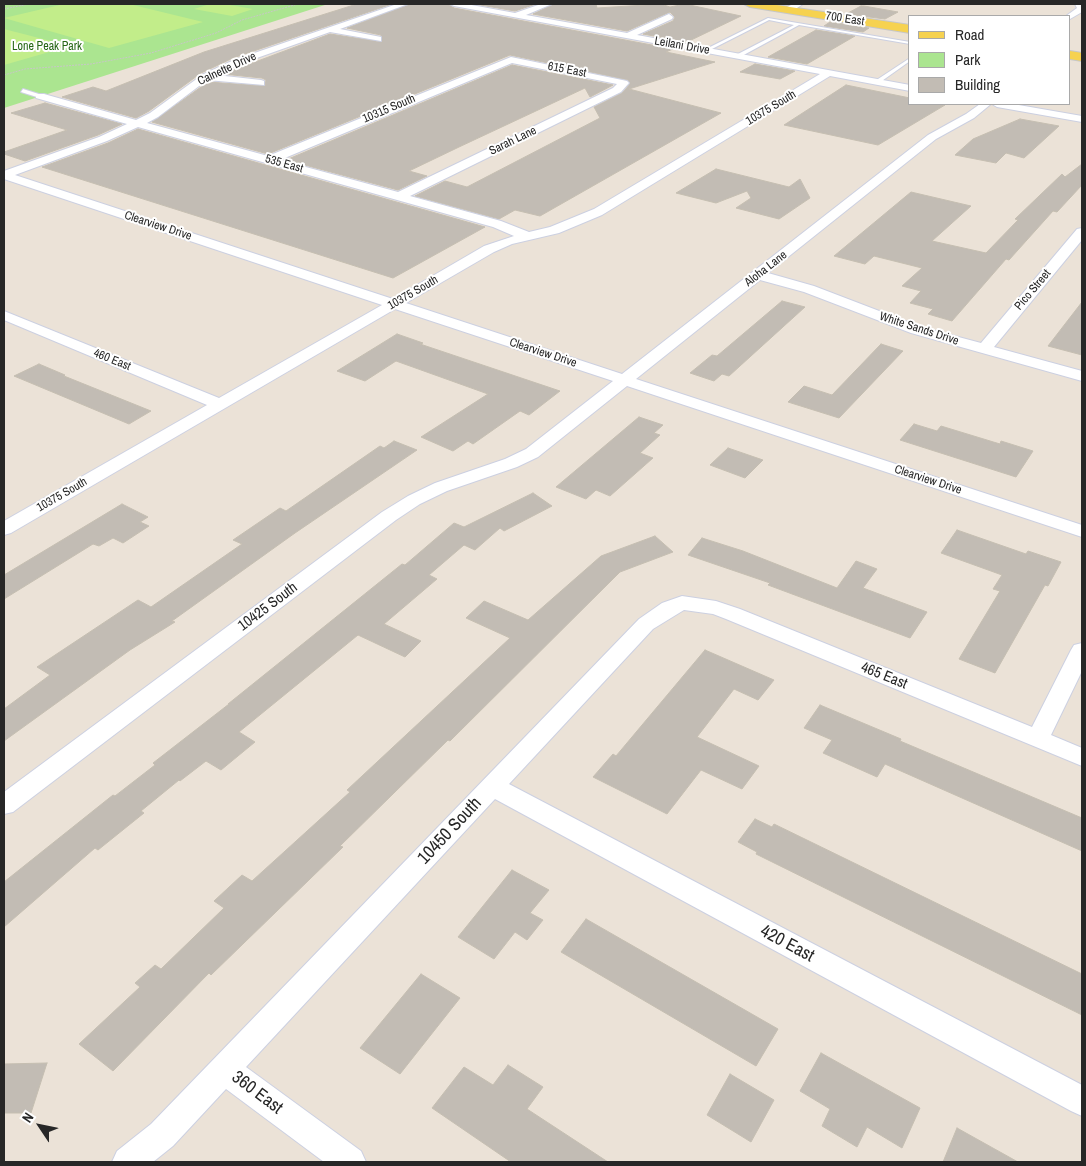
<!DOCTYPE html>
<html>
<head>
<meta charset="utf-8">
<style>
	body { margin:0 }
	#map { position:relative; width:1086px; height:1166px; overflow:hidden; background:#ebe2d7; font-family:"Archivo Narrow",sans-serif }
	canvas { display:block }
	.frame { position:absolute; inset:0; border:5px solid #272727; pointer-events:none }
	.legend { position:absolute; left:908px; top:15px; width:162px; height:90px; box-sizing:border-box; background:#fff; border:1px solid #a9a9a9; margin:0; padding:6px 9px; list-style:none; font-size:15px; color:#272727 }
	.legend li { display:flex; align-items:center; gap:10px; height:25px }
	.legend b { width:25px; border:1px solid #a9a9a9 }
	.north { position:absolute; left:15px; top:1101px; width:50px; height:50px; -webkit-text-stroke:4px #fff; paint-order:stroke; rotate:304deg; font-size:14px; font-weight:700; line-height:20px; text-align:center; color:#272727 }
	.north::after { content:''; display:block; margin:auto; width:18px; height:22px; background:#272727; clip-path:polygon(50% 0,100% 100%,50% 72%,0 100%) }
</style>
</head>
<body>
<div id="map">
<canvas width="1086" height="1166"></canvas>
<div class="frame"></div>
<ul class="legend">
<li><b style="height:6px;background:#f6d250"></b>Road</li>
<li><b style="height:14px;background:#abe590"></b>Park</li>
<li><b style="height:14px;background:#c2bcb4"></b>Building</li>
</ul>
<div class="north">N</div>
</div>
<script>
const context = document.querySelector('canvas').getContext('2d');
context.lineJoin = 'round';
function fill(path, color) { context.fillStyle = color; context.fill(path, 'evenodd'); }
const shape = rows => new Path2D(rows.map(r => 'M' + r).join(''));
function stroke(path, color, width, dash) { context.strokeStyle = color; context.lineWidth = width; context.lineCap = dash ? 'butt' : 'round'; context.setLineDash(dash || []); context.stroke(path); }
function drawText(font, color, halo, rows, align = 'center') {
  context.font = font + ' "Archivo Narrow",sans-serif'; context.lineWidth = 4; context.setLineDash([]); context.textBaseline = 'middle'; context.strokeStyle = halo; context.fillStyle = color; for (const [text, x, y, turn = 0] of rows) {
    context.save(); context.translate(x, y); context.rotate((+turn || 0) * Math.PI / 180); context.textAlign = isNaN(turn) ? turn : align; if (halo) context.strokeText(text, 0, 0); context.fillText(text, 0, 0); context.restore();
  }
}
const green = shape([
	[4,4,328,4,4,108]
]);
const pitch = shape([
	[64,4,129,4,203,22,109,48,4,18],
	[210,4,224,4,253,9,232,16,194,9],
	[4,29,70,46,4,65]
]);
const building = shape([
	[357,4,392,4,233,58,201,73,149,111,136,118,62,97,93,87,106,91,204,52,357,4],
	[410,4,448,4,454,8,673,49,666,52,715,62,629,89,721,113,540,216,515,210,499,219,415,196,445,181,467,187,600,118,594,107,622,93,630,84,628,80,510,55,268,154,152,122,208,82,265,86,266,80,262,78,223,74,330,34,382,42,381,35,347,28,410,4],
	[475,4,536,4,515,11,475,4],
	[554,4,596,4,597,8,661,4,670,7,685,4,741,16,687,42,643,34,673,21,675,17,670,12,627,31,533,14,554,4],
	[861,6,864,6,898,12,885,19,846,14,861,6],
	[830,22,869,28,863,32,824,26,830,22],
	[816,30,855,36,807,64,768,57,816,30],
	[755,64,795,71,780,79,740,72,755,64],
	[512,65,613,85,590,97,585,88,459,147,409,171,427,176,398,190,286,160,512,65],
	[846,85,910,98,910,104,945,105,878,145,784,125,846,85],
	[45,103,122,124,98,135,25,161,4,154,4,152,67,130,11,113,45,103],
	[1020,119,1059,126,1024,158,1006,153,996,163,955,155,973,139,1020,119],
	[138,129,485,227,393,278,42,167,108,143,138,129],
	[1082,164,1082,185,1057,212,1053,211,1009,260,1006,259,952,321,928,314,933,309,910,303,921,291,902,286,922,268,874,256,865,264,834,256,911,192,971,206,932,241,986,253,1018,220,1015,219,1062,174,1065,177,1082,164],
	[716,169,789,187,800,179,810,198,779,219,736,208,751,198,747,191,716,203,676,193,716,169],
	[782,301,805,307,729,376,722,374,714,381,690,373,712,355,717,356,782,301],
	[1082,302,1082,355,1048,346,1082,302],
	[397,334,423,343,420,344,560,391,529,415,520,411,473,444,468,441,453,451,421,437,488,394,396,361,365,381,337,371,397,334],
	[881,344,903,351,839,418,788,402,804,386,832,395,881,344],
	[39,364,65,375,64,376,151,411,129,424,14,376,39,364],
	[639,417,663,425,654,433,660,435,640,453,653,458,610,496,596,490,586,499,556,487,639,417],
	[914,424,937,431,941,426,1000,444,1001,441,1033,451,1016,477,900,440,914,424],
	[394,441,417,450,295,533,172,621,175,622,130,650,4,741,4,709,50,675,37,667,138,600,151,607,242,544,233,540,280,508,286,511,380,446,384,448,394,441],
	[728,448,763,460,745,478,710,465,728,448],
	[533,493,552,506,504,531,500,528,475,550,464,545,429,575,437,579,384,624,421,641,405,657,358,635,239,732,255,742,221,770,206,761,180,781,179,780,141,811,144,813,98,850,95,848,4,927,4,882,113,795,115,796,155,765,153,763,229,704,228,704,402,564,405,565,454,523,464,527,533,493],
	[122,504,148,517,140,522,149,526,123,543,113,538,99,546,93,544,4,599,4,575,122,504],
	[957,530,1026,554,1028,551,1061,562,1048,586,1045,585,995,673,959,659,1000,591,993,589,1002,575,941,553,957,530],
	[655,536,673,552,620,572,450,741,448,740,340,846,343,847,211,975,209,973,113,1071,79,1044,140,987,135,983,155,965,161,969,224,908,214,901,242,875,252,881,350,792,347,790,510,638,466,618,484,601,528,620,601,556,655,536],
	[702,538,743,551,837,588,856,561,877,569,863,588,927,612,910,638,768,585,770,583,688,555,702,538],
	[705,650,774,680,758,700,734,689,697,737,759,766,742,789,701,770,667,814,593,777,613,754,616,756,705,650],
	[820,705,901,739,900,741,1082,818,1082,851,885,764,877,777,823,753,832,740,804,728,820,705],
	[755,819,772,827,774,824,1082,974,1082,1015,756,854,757,852,738,842,755,819],
	[512,870,549,890,530,913,543,920,527,940,515,932,494,959,458,937,512,870],
	[586,919,778,1029,756,1066,561,952,586,919],
	[421,974,460,998,400,1074,360,1048,421,974],
	[821,1053,920,1108,902,1148,867,1127,857,1147,822,1126,830,1109,800,1091,821,1053],
	[47,1063,31,1113,4,1113,4,1064,47,1063],
	[508,1065,543,1087,527,1109,608,1162,511,1162,432,1108,464,1067,493,1085,508,1065],
	[730,1074,774,1100,751,1142,707,1115,730,1074],
	[957,1128,1018,1162,943,1162,957,1128]
]);
const path = shape([
	[4,9,29,4],
	[4,75,25,69,91,64,151,53,216,33,242,20,298,4]
]);
const service = shape([
	[768,18,910,42,910,44,799,25,740,57,736,57,736,55,794,25,769,20,708,51,704,50,768,18],
	[910,58,910,61,879,83,875,83,875,81,910,58],
	[23,89,42,95,43,96,40,98,21,92,23,89]
]);
const minor = shape([
	[397,4,408,4,340,29,381,37,381,41,330,32,240,64,216,75,261,80,264,81,264,85,207,80,158,117,147,123,268,156,511,57,627,81,629,83,621,92,410,196,501,221,529,232,550,227,594,209,820,74,454,6,450,4,466,4,515,13,541,4,552,4,526,15,627,33,669,14,673,17,672,19,637,35,910,85,910,91,830,76,602,215,559,233,512,244,494,252,406,303,622,374,928,135,966,114,980,104,991,104,974,118,936,139,768,273,814,286,921,327,981,343,1077,229,1082,228,1082,240,994,347,1082,371,1082,381,911,333,804,292,760,280,636,379,1082,525,1082,537,627,386,538,457,517,467,447,491,420,504,396,520,13,812,4,814,4,792,382,512,408,496,435,483,505,459,526,449,613,381,395,309,11,533,4,535,4,521,207,405,4,320,4,311,219,398,382,305,4,179,4,171,99,137,127,124,36,98,36,94,44,94,136,120,150,113,202,75,234,60,397,4],
	[512,63,617,84,613,88,398,192,280,160,512,63],
	[138,127,493,227,514,236,484,246,393,299,15,175,107,141,138,127],
	[793,4,803,4,791,12,785,12,785,8,793,4],
	[1075,4,1082,4,1082,12,1070,19,1070,16,1066,16,1077,8,1075,4],
	[992,104,1013,104,1082,116,1082,122,997,107,992,104],
	[682,596,716,601,740,609,1032,727,1071,650,1074,645,1082,643,1082,671,1051,735,1082,748,1082,766,726,619,713,614,684,610,653,629,509,784,1082,1085,1082,1116,1071,1111,495,799,246,1067,361,1151,366,1162,324,1162,226,1089,173,1146,153,1162,112,1162,117,1151,151,1124,639,619,662,603,682,596]
]);
const primary = shape([
	[744,4,770,4,910,25,910,33,750,7,744,4],
	[1070,51,1082,53,1082,61,1070,59,1070,51]
]);
const farStreetnames = [
	["700 East",845,19,9],
	["Leilani Drive",682,46,10],
	["Calnette Drive",227,69,-25],
	["615 East",567,70,11],
	["10375 South",771,108,-31],
	["10315 South",389,109,-23],
	["Sarah Lane",513,141,-26],
	["535 East",284,164,16],
	["Clearview Drive",158,226,18],
	["Aloha Lane",766,269,-38],
	["Pico Street",1033,290,-50],
	["10375 South",413,293,-30],
	["White Sands Drive",919,329,18],
	["Clearview Drive",543,353,18],
	["460 East",112,360,22],
	["Clearview Drive",928,480,18],
	["10375 South",62,495,-30]
];
const farParknames = [
	["Lone Peak Park",47,47]
];
const streetNames = [
	["10425 South",268,607,-37],
	["465 East",884,676,22]
];
const nearStreetnames = [
	["10450 South",450,831,-47],
	["420 East",787,944,28],
	["360 East",257,1093,37]
];
fill(green, '#abe590');
fill(pitch, '#c2ed8a');
fill(building, '#c2bcb4');
stroke(building, '#c5beb1', 1);
stroke(service, '#ccd0e1', 2);
stroke(minor, '#ccd0e1', 2);
stroke(primary, '#c7c7c7', 2);
stroke(path, '#c7c7c7', 1, [2, 1]);
fill(service, '#fff');
fill(minor, '#fff');
fill(primary, '#f6d250');
drawText('12px', '#272727', '#fff', farStreetnames);
drawText('12px', '#256515', '#fff', farParknames);
drawText('15px', '#272727', '#fff', streetNames);
drawText('18px', '#272727', '#fff', nearStreetnames);
</script>
</body>
</html>
